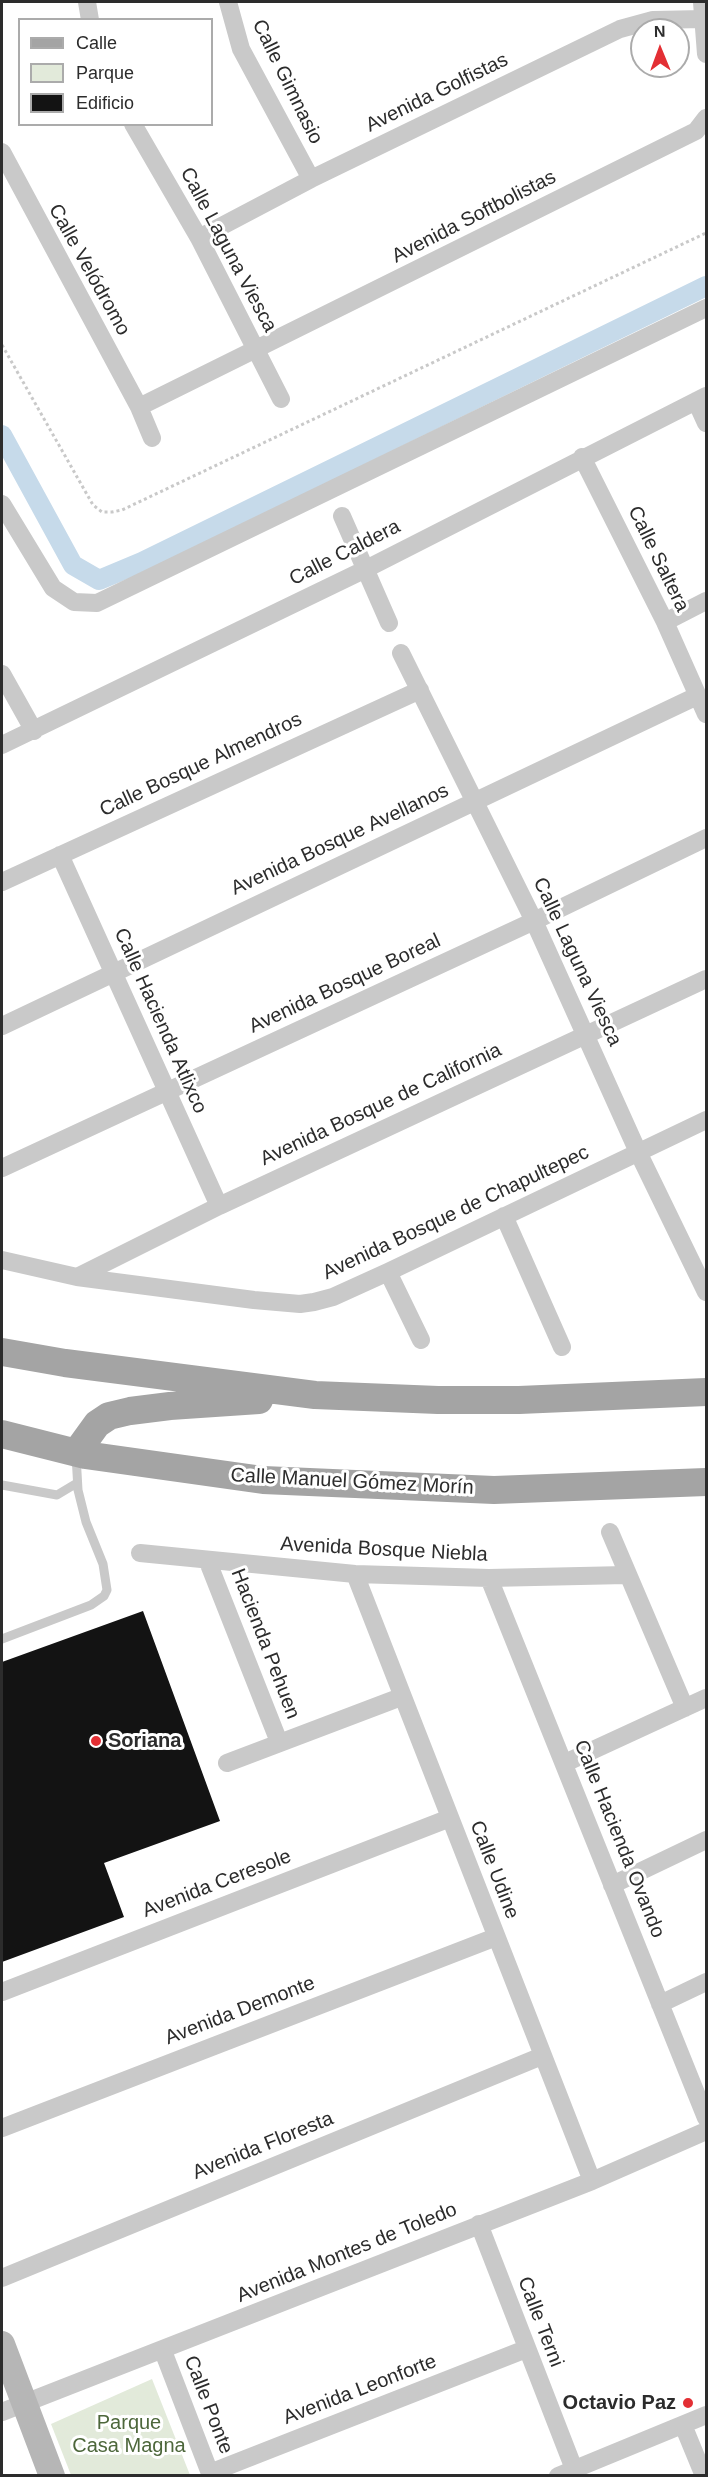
<!DOCTYPE html>
<html>
<head>
<meta charset="utf-8">
<style>
	body { margin:0 }
	#map { position:relative; width:708px; height:2477px; overflow:hidden; background:#fff; font-family:Helvetica,sans-serif }
	canvas { display:block }
	.frame { position:absolute; inset:0; border:3px solid #2c2c2c; pointer-events:none }
	.legend { position:absolute; left:18px; top:18px; width:195px; height:108px; box-sizing:border-box; background:#fff; border:2px solid #ababab; margin:0; padding:8px 10px; list-style:none; font-size:18px; color:#2c2c2c }
	.legend li { display:flex; align-items:center; gap:12px; height:30px }
	.legend b { width:30px; border:2px solid #ababab }
	.north { position:absolute; left:630px; top:18px; width:60px; height:60px; box-sizing:border-box; background:#fff; border:2px solid #ababab; border-radius:50%; rotate:359deg; font-size:16px; font-weight:700; line-height:24px; text-align:center; color:#2c2c2c }
	.north::after { content:''; display:block; margin:auto; width:21px; height:27px; background:#e32f34; clip-path:polygon(50% 0,100% 100%,50% 72%,0 100%) }
</style>
</head>
<body>
<div id="map">
<canvas width="708" height="2477"></canvas>
<div class="frame"></div>
<ul class="legend">
<li><b style="height:8px;background:#a4a4a4"></b>Calle</li>
<li><b style="height:16px;background:#e2eada"></b>Parque</li>
<li><b style="height:16px;background:#131313"></b>Edificio</li>
</ul>
<div class="north">N</div>
</div>
<script>
const context = document.querySelector('canvas').getContext('2d');
context.lineJoin = 'round';
function fill(path, color) { context.fillStyle = color; context.fill(path, 'evenodd'); }
const shape = rows => new Path2D(rows.map(r => 'M' + r).join(''));
function stroke(path, color, width, dash) { context.strokeStyle = color; context.lineWidth = width; context.lineCap = dash ? 'butt' : 'round'; context.setLineDash(dash || []); context.stroke(path); }
function drawText(font, color, halo, rows, align = 'center') {
  context.font = font + ' Helvetica,sans-serif'; context.lineWidth = 6; context.setLineDash([]); context.textBaseline = 'middle'; context.strokeStyle = halo; context.fillStyle = color; for (const [text, x, y, turn = 0] of rows) {
    context.save(); context.translate(x, y); context.rotate((+turn || 0) * Math.PI / 180); context.textAlign = isNaN(turn) ? turn : align; if (halo) context.strokeText(text, 0, 0); context.fillText(text, 0, 0); context.restore();
  }
}
const green = shape([
	[152,2379,190,2475,71,2475,51,2424]
]);
const canal = shape([
	[2,435,73,565,99,580,142,562,706,286]
]);
const building = shape([
	[143,1611,220,1821,104,1863,124,1917,2,1962,2,1662]
]);
const path = shape([
	[2,345,93,505,102,512,112,512,122,510,706,233]
]);
const lane = shape([
	[2,1485,57,1495,77,1483],
	[2,1639,91,1605,104,1596,107,1590,103,1564,86,1522,78,1490,76,1455]
]);
const street = shape([
	[87,2,90,20],
	[228,2,241,49,311,179],
	[702,2,706,54],
	[133,124,199,238,281,399],
	[2,152,139,407,152,438],
	[199,238,311,179,620,29,653,20,703,19],
	[696,401,706,423],
	[139,407,696,131,706,118],
	[582,457,665,622,706,714],
	[2,504,53,588,74,602,97,603,706,308],
	[342,516,389,623],
	[665,622,706,601],
	[401,653,534,921,638,1152,706,1292],
	[2,674,34,731],
	[2,745,366,569,706,396],
	[60,855,219,1206],
	[2,882,420,690],
	[2,1026,697,696],
	[2,1168,534,921,706,838],
	[504,1216,562,1347],
	[2,1260,77,1277,254,1300,300,1304,314,1302,333,1297,388,1272,706,1120],
	[388,1272,421,1340],
	[77,1277,219,1206,706,979],
	[610,1532,685,1708],
	[140,1553,355,1574,489,1578,626,1575],
	[208,1562,279,1742],
	[355,1574,592,2181],
	[489,1578,706,2118],
	[227,1763,401,1697],
	[565,1763,706,1698],
	[612,1885,706,1840],
	[2,1992,450,1818],
	[660,2004,706,1982],
	[2,2128,496,1937],
	[479,2224,574,2469],
	[2,2278,542,2056],
	[163,2351,211,2476],
	[2,2412,592,2181,706,2131],
	[683,2425,704,2476],
	[210,2473,526,2349],
	[558,2476,706,2415]
]);
const secondary = shape([
	[2,2344,52,2476]
]);
const primary = shape([
	[2,1352,65,1363,315,1395,438,1400,519,1400,706,1392],
	[2,1434,85,1455,263,1480,494,1490,706,1482],
	[76,1453,97,1424,109,1416,130,1411,170,1406,259,1400]
]);
const markers = [
	[96,1741,6,"#e32f34"],
	[688,2403,6,"#e32f34"]
];
const streetNames = [
	["Calle Gimnasio",287,82,64],
	["Avenida Golfistas",437,93,-26],
	["Avenida Softbolistas",474,217,-27],
	["Calle Laguna Viesca",228,250,62],
	["Calle Velódromo",89,270,61],
	["Calle Caldera",345,553,-27],
	["Calle Saltera",658,559,64],
	["Calle Bosque Almendros",201,765,-25],
	["Avenida Bosque Avellanos",340,840,-25],
	["Calle Laguna Viesca",577,962,65],
	["Avenida Bosque Boreal",345,984,-25],
	["Calle Hacienda Atlixco",160,1021,66],
	["Avenida Bosque de California",381,1105,-25],
	["Avenida Bosque de Chapultepec",456,1213,-25],
	["Calle Manuel Gómez Morín",352,1482,3],
	["Avenida Bosque Niebla",384,1550,3],
	["Hacienda Pehuen",265,1644,69],
	["Calle Hacienda Ovando",619,1839,68],
	["Calle Udine",494,1870,69],
	["Avenida Ceresole",217,1884,-21],
	["Avenida Demonte",240,2011,-21],
	["Avenida Floresta",263,2146,-22],
	["Avenida Montes de Toledo",347,2253,-22],
	["Calle Terni",540,2322,69],
	["Avenida Leonforte",360,2390,-21],
	["Calle Ponte",208,2405,69]
];
const poiNames = [
	["Soriana",108,1741],
	["Octavio Paz",676,2403,"right"]
];
const parkNames = [
	["Parque",129,2423],
	["Casa Magna",129,2446]
];
fill(green, '#e2eada');
stroke(canal, '#c6daea', 20);
fill(building, '#131313');
stroke(path, '#c9c9c9', 3, [3, 3]);
stroke(lane, '#c9c9c9', 9);
stroke(street, '#c9c9c9', 18);
stroke(secondary, '#b6b6b6', 26);
stroke(primary, '#a4a4a4', 28);
for (const [x, y, r, color] of markers) { const dot = new Path2D(); dot.arc(x, y, r, 0, 2 * Math.PI); context.fillStyle = color; context.fill(dot); stroke(dot, '#fff', 2); }
drawText('20px', '#2c2c2c', '#fff', streetNames);
drawText('bold 20px', '#2c2c2c', '#fff', poiNames, 'left');
drawText('20px', '#4d673b', '#fff', parkNames);
</script>
</body>
</html>
